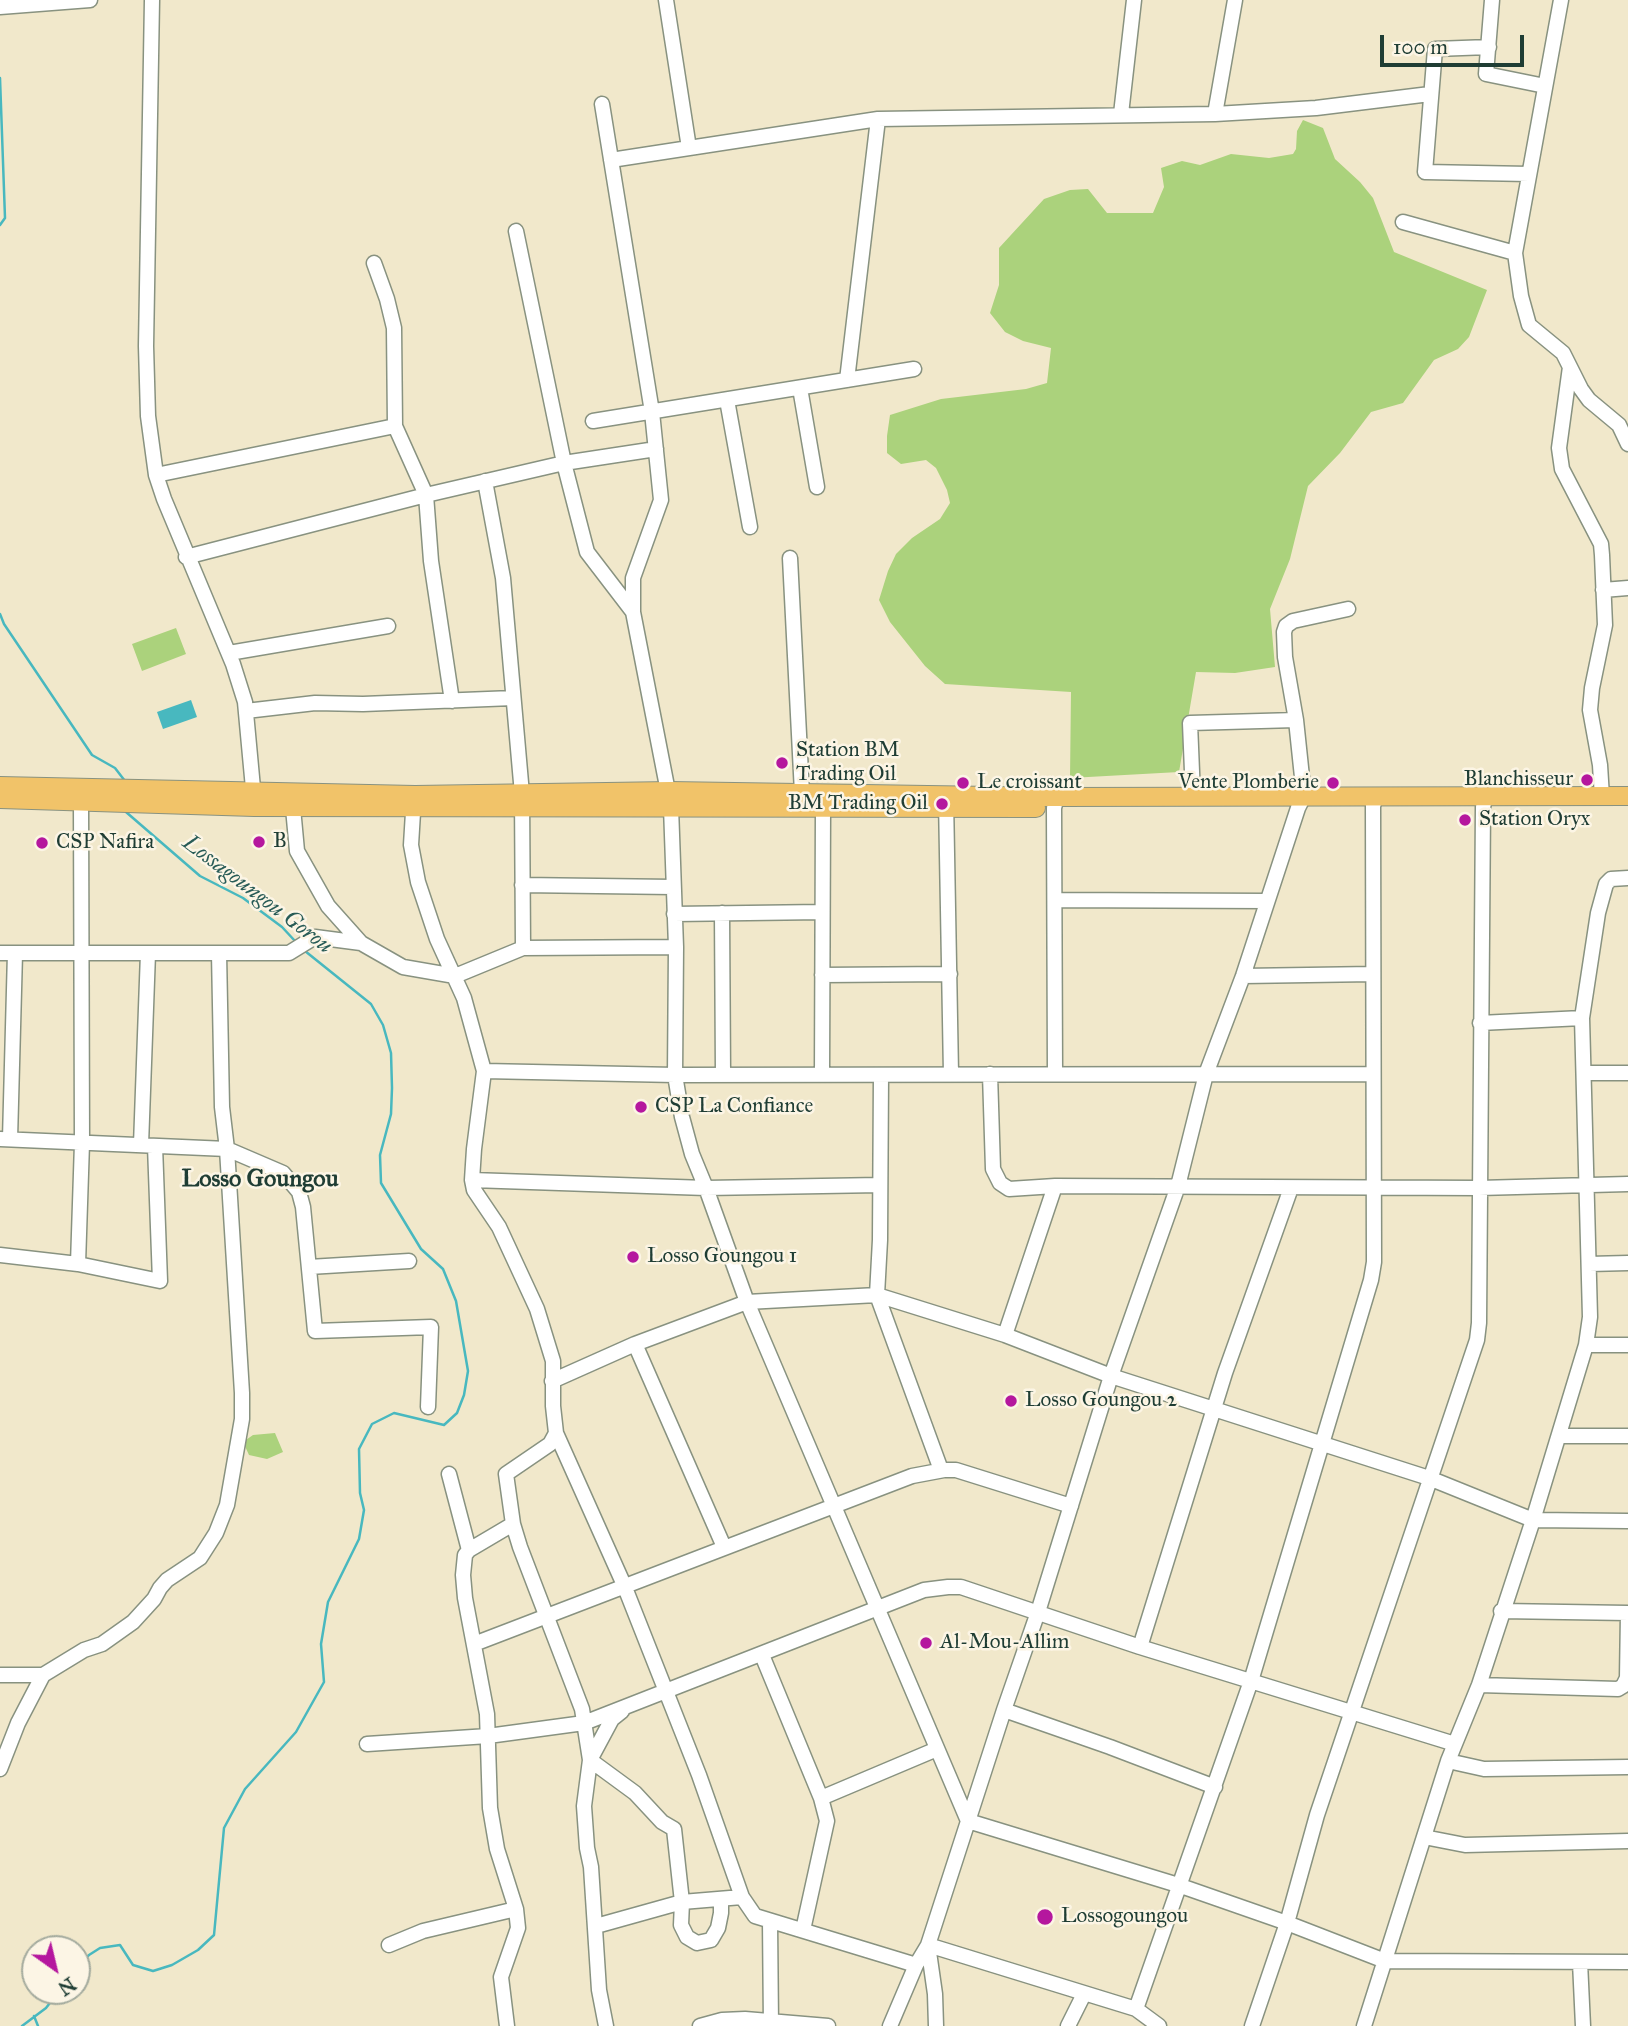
<!DOCTYPE html>
<html>
<head>
<meta charset="utf-8">
<style>
	body { margin:0 }
	#map { position:relative; width:1628px; height:2026px; overflow:hidden; background:#f1e8cb; font-family:"IM FELL Great Primer",serif }
	canvas { display:block }
	.north { position:absolute; left:21px; top:1935px; width:70px; height:70px; box-sizing:border-box; background:#fcf5e5; border:2px solid #a4ab9e; border-radius:50%; rotate:146deg; font-size:19px; font-weight:700; line-height:28px; text-align:center; color:#1f3d34 }
	.north::after { content:''; display:block; margin:auto; width:24px; height:32px; background:#b5179e; clip-path:polygon(50% 0,100% 100%,50% 72%,0 100%) }
	.scale { position:absolute; left:1380px; top:35px; width:144px; height:32px; box-sizing:border-box; border:4px solid #1f3d34; border-top:0; padding-left:9px; font-size:21px; line-height:24px; white-space:nowrap; color:#1f3d34; -webkit-text-stroke:5px #fcf5e5; paint-order:stroke }
</style>
</head>
<body>
<div id="map">
<canvas width="1628" height="2026"></canvas>
<div class="north">N</div>
<div class="scale">100 m</div>
</div>
<script>
const context = document.querySelector('canvas').getContext('2d');
context.lineJoin = 'round';
function fill(path, color) { context.fillStyle = color; context.fill(path, 'evenodd'); }
const shape = rows => new Path2D(rows.map(r => 'M' + r).join(''));
function stroke(path, color, width, dash) { context.strokeStyle = color; context.lineWidth = width; context.lineCap = dash ? 'butt' : 'round'; context.setLineDash(dash || []); context.stroke(path); }
function drawText(font, color, halo, rows, align = 'center') {
  context.font = font + ' "IM FELL Great Primer",serif'; context.lineWidth = 5; context.setLineDash([]); context.textBaseline = 'middle'; context.strokeStyle = halo; context.fillStyle = color; for (const [text, x, y, turn = 0] of rows) {
    context.save(); context.translate(x, y); context.rotate((+turn || 0) * Math.PI / 180); context.textAlign = isNaN(turn) ? turn : align; if (halo) context.strokeText(text, 0, 0); context.fillText(text, 0, 0); context.restore();
  }
}
const green = shape([
	[1303,120,1323,128,1335,159,1360,182,1373,198,1394,252,1487,290,1469,337,1458,349,1434,360,1403,403,1371,412,1340,453,1308,486,1290,559,1270,609,1275,667,1235,673,1196,672,1179,772,1070,778,1071,692,945,684,925,666,890,622,879,600,888,571,896,554,912,538,940,519,950,503,947,490,936,468,926,460,901,464,887,453,887,436,890,415,941,399,1026,389,1047,383,1051,348,1023,341,1005,332,990,313,999,285,999,248,1044,199,1070,190,1088,189,1107,213,1153,213,1164,187,1161,168,1182,161,1200,165,1231,154,1269,158,1293,154,1296,149,1297,131],
	[176,628,186,654,142,671,132,644],
	[275,1433,283,1452,267,1459,249,1455,243,1442,253,1435]
]);
const water = shape([
	[191,700,197,717,163,729,157,712]
]);
const stream = shape([
	[0,78,5,218,0,225],
	[0,614,4,624,92,755,115,768,125,781],
	[126,812,200,876,243,898,282,927,295,941],
	[77,1969,89,1955,100,1948,120,1945,133,1965,153,1971,172,1965,198,1950,214,1935,224,1828,245,1789,296,1732,324,1682,321,1644,328,1602,359,1539,364,1510,360,1493,359,1449,372,1424,394,1413,444,1425,457,1413,464,1395,468,1371,456,1301,443,1269,421,1249,381,1183,380,1155,391,1114,392,1088,391,1053,383,1025,371,1004,305,951],
	[34,2016,38,2026],
	[22,2026,46,2008,59,1991]
]);
const minor = shape([
	[152,0,146,346,148,416,156,475,164,499,233,664,245,702,254,799],
	[666,0,689,148],
	[1492,0,1486,74,1545,86],
	[1561,0,1515,253,1521,296,1529,325,1563,353,1581,389,1589,400,1619,425,1628,444],
	[0,7,90,0],
	[1489,47,1435,49,1425,172,1529,174],
	[602,104,652,412,661,500,633,578,633,612,671,807,676,947,675,1075,682,1117,692,1154,706,1188,747,1302,968,1821],
	[1121,114,1134,0],
	[1215,114,1235,0],
	[611,160,878,119,1215,114,1316,108,1430,94],
	[1403,222,1515,253],
	[516,231,564,463,587,552,633,612],
	[374,263,387,299,394,328,395,426,426,495,431,561,452,701],
	[1570,367,1559,448,1562,469,1601,544,1602,555,1605,625,1592,688,1590,710,1600,765,1602,797],
	[847,380,878,119],
	[800,388,817,487],
	[727,400,750,527],
	[593,421,914,369],
	[156,475,395,426],
	[485,481,503,578,522,794,523,948],
	[186,557,426,495,564,463,656,449],
	[790,558,802,793],
	[1603,590,1628,588],
	[229,653,388,626],
	[246,711,315,703,363,704,513,698],
	[414,796,411,845,418,882,437,939,464,998,484,1071,675,1075,1373,1074],
	[1193,796,1190,723,1296,720],
	[946,799,951,1074],
	[293,808,297,851,328,906,361,943,403,967,455,976,523,948,676,947],
	[522,885,673,887],
	[1055,900,1267,901],
	[722,913,723,1075],
	[674,914,822,912],
	[0,953,289,953,315,937,361,943],
	[822,975,950,974],
	[1243,976,1373,974],
	[1480,1023,1582,1018],
	[484,1071,474,1149,472,1180,474,1190,499,1227,537,1309,553,1361,553,1406,556,1433,624,1585,699,1775,742,1897,755,1916,916,1965],
	[1585,1073,1628,1073],
	[990,1074,993,1169,1000,1183,1009,1189,1055,1186,1479,1188,1628,1184],
	[1055,1074,1054,808,1057,797],
	[822,1075,823,808],
	[881,1075,880,1240,877,1295,941,1470],
	[0,1139,227,1149,283,1173,299,1192,303,1207,315,1331,431,1327,428,1407],
	[10,1139,15,953],
	[141,1145,148,953],
	[472,1180,706,1188,880,1185],
	[0,1255,78,1264,160,1281,155,1146],
	[78,1264,82,1143,81,800],
	[1589,1264,1628,1263],
	[309,1267,409,1261],
	[1005,1335,1055,1186],
	[635,1344,724,1547],
	[1586,1345,1628,1345],
	[552,1381,635,1344,747,1302,877,1295,1005,1335,1111,1376,1429,1478,1533,1520,1628,1521],
	[556,1433,550,1444,506,1474,513,1524,520,1547,582,1709,590,1760,584,1806,587,1848,591,1867,599,1990,606,2026],
	[1559,1436,1628,1436],
	[449,1474,469,1550],
	[1501,1611,1628,1613],
	[474,1644,912,1476,944,1470,956,1470,1071,1506],
	[1140,1647,1225,1373,1291,1188],
	[762,1655,821,1798,827,1821,803,1930],
	[0,1675,43,1675,84,1650,102,1644,133,1622,154,1599,160,1588,167,1580,200,1558,216,1533,227,1505,242,1419,242,1393,227,1149,222,1107,219,953],
	[1479,1685,1618,1689,1623,1686,1627,1678,1628,1613],
	[1004,1710,1110,1747,1215,1787],
	[622,1711,612,1719,590,1760,635,1793,662,1822,674,1829,682,1902,681,1925,687,1937,697,1943,711,1940,718,1928,721,1913,721,1899],
	[367,1744,488,1736,584,1723,924,1590,948,1587,961,1587,1140,1647,1455,1744],
	[1448,1761,1484,1769,1628,1767],
	[0,1769,18,1723,43,1675],
	[821,1798,937,1749],
	[968,1821,1178,1885,1287,1923,1385,1961,1628,1962],
	[1424,1837,1465,1845,1628,1841],
	[770,1921,771,2026],
	[596,1926,682,1902,742,1897],
	[389,1945,423,1931,516,1909],
	[1580,1962,1583,2026],
	[1136,2009,1251,1681,1371,1280,1374,1262,1373,806,1376,797],
	[507,2026,501,1977,518,1928,516,1909,497,1849,490,1808,487,1714,465,1598,463,1575,465,1555,469,1550,513,1524],
	[700,2026,722,2020,745,2019,828,2026],
	[890,2026,916,1965,928,1945,1004,1710,1038,1612,1111,1376,1178,1186,1206,1074,1243,976,1298,808,1304,796,1296,720,1285,657,1284,632,1286,626,1293,621,1348,609],
	[936,2026,935,1994,928,1945,1136,2009,1159,2026],
	[1068,2026,1084,1994],
	[1252,2026,1287,1923,1317,1815,1477,1340,1479,1323,1483,807,1486,796],
	[1364,2026,1448,1761,1479,1685,1533,1520,1586,1345,1590,1317,1582,1018,1598,913,1606,884,1611,879,1628,878]
]);
const major = shape([
	[0,786,415,795,670,791,1057,797,1628,796],
	[0,799,254,807,1036,808]
]);
const markers = [
	[782,763,7,"#b5179e"],
	[1587,780,7,"#b5179e"],
	[963,783,7,"#b5179e"],
	[1333,783,7,"#b5179e"],
	[942,804,7,"#b5179e"],
	[1465,820,7,"#b5179e"],
	[259,842,7,"#b5179e"],
	[42,843,7,"#b5179e"],
	[641,1107,7,"#b5179e"],
	[633,1257,7,"#b5179e"],
	[1011,1401,7,"#b5179e"],
	[926,1643,7,"#b5179e"],
	[1045,1917,9,"#b5179e"]
];
const poiNames = [
	["Station BM",796,751],
	["Trading Oil",796,775],
	["Blanchisseur",1573,780,"right"],
	["Le croissant",977,783],
	["Vente Plomberie",1319,783,"right"],
	["BM Trading Oil",928,804,"right"],
	["Station Oryx",1479,820],
	["B",273,842],
	["CSP Nafira",56,843],
	["CSP La Confiance",655,1107],
	["Losso Goungou 1",647,1257],
	["Losso Goungou 2",1025,1401],
	["Al-Mou-Allim",940,1643],
	["Lossogoungou",1061,1917]
];
const waterNames = [
	["Lossagoungou Gorou",257,895,37]
];
const quarterNames = [
	["Losso Goungou",260,1180]
];
fill(green, '#abd27c');
fill(water, '#48b8bf');
stroke(stream, '#48b8bf', 2.5);
stroke(minor, '#889280', 17);
stroke(major, '#889280', 20);
stroke(minor, '#fff', 14);
stroke(major, '#f1c369', 18);
for (const [x, y, r, color] of markers) { const dot = new Path2D(); dot.arc(x, y, r, 0, 2 * Math.PI); context.fillStyle = color; context.fill(dot); stroke(dot, '#fcf5e5', 2.5); }
drawText('21px', '#1f3d34', '#fcf5e5', poiNames, 'left');
drawText('italic 23px', '#295c57', '#fcf5e5', waterNames);
drawText('bold 24px', '#1f3d34', '#fcf5e5', quarterNames);
</script>
</body>
</html>
